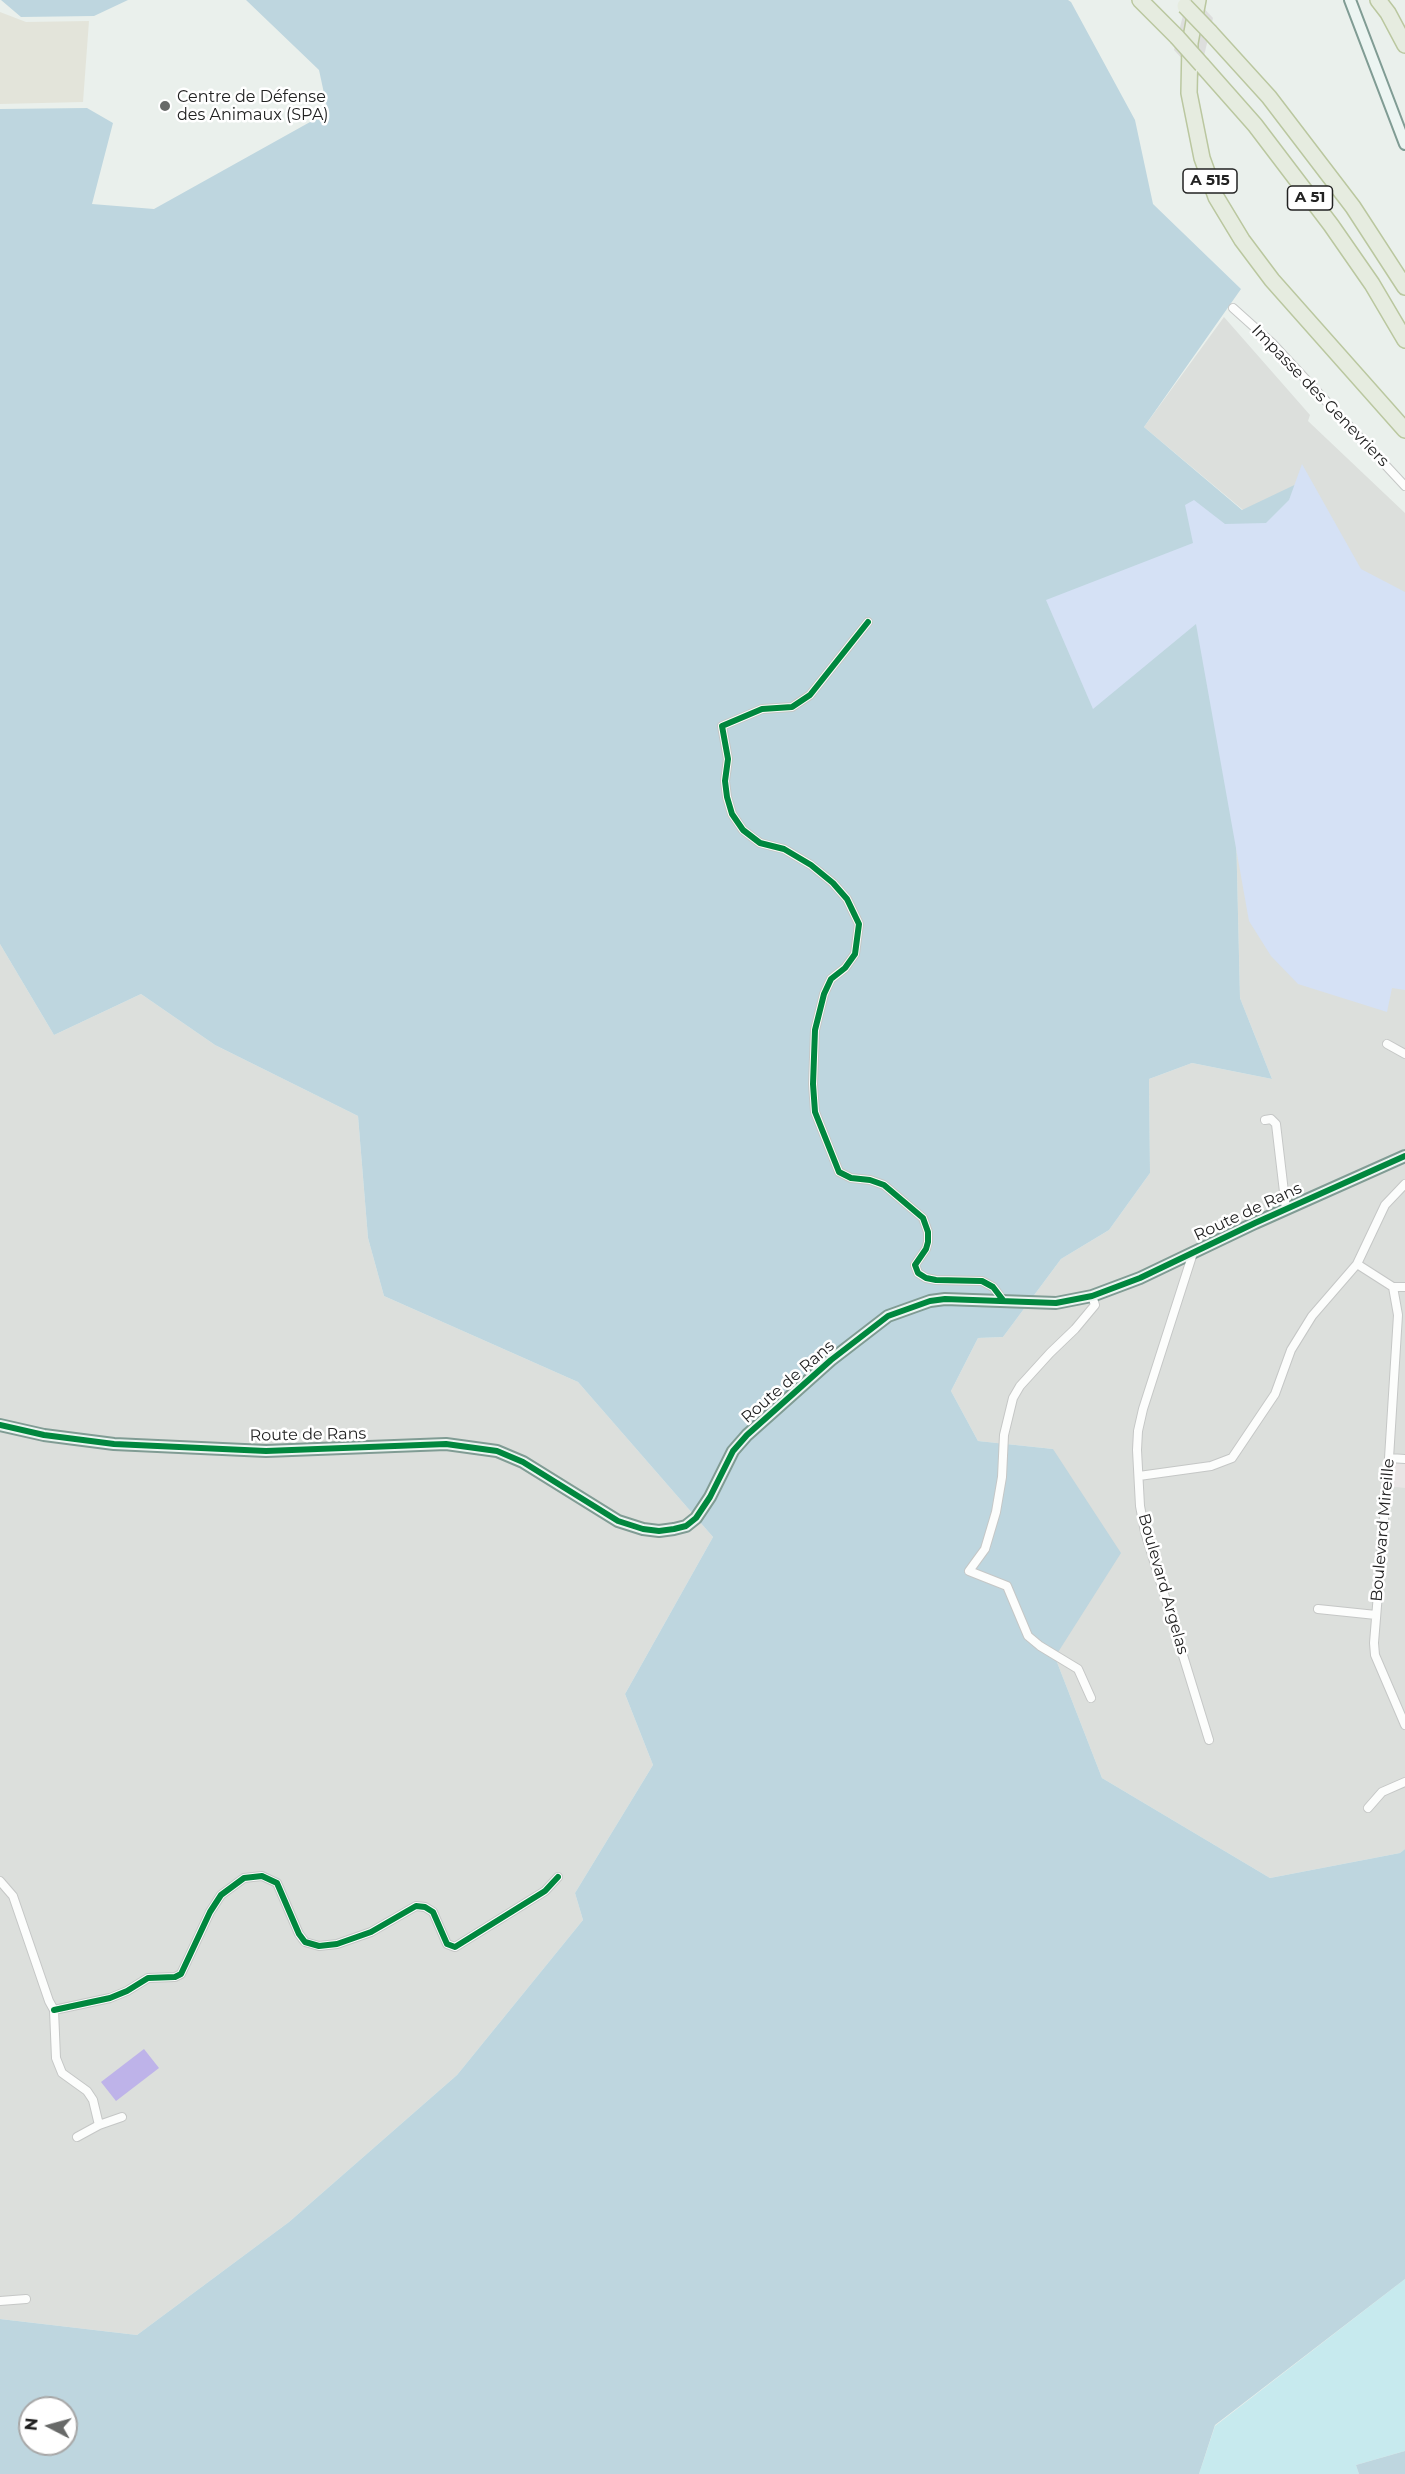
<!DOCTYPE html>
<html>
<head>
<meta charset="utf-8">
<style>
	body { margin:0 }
	#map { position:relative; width:1405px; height:2474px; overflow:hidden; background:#eaf0ec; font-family:Montserrat,sans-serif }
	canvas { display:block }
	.north { position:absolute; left:18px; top:2396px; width:60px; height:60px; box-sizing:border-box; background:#fff; border:2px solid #a7a7a7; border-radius:50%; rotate:276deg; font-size:16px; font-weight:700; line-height:24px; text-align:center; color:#222 }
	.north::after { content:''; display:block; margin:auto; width:21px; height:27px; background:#686a69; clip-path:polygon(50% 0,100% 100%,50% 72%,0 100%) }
</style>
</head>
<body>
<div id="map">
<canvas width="1405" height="2474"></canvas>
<div class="north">N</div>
</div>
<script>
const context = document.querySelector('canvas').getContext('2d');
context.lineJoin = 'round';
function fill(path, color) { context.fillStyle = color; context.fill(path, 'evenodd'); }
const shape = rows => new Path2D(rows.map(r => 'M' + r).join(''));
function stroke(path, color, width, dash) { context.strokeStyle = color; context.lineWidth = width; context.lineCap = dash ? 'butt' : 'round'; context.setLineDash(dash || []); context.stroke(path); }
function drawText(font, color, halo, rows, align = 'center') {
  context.font = font + ' Montserrat,sans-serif'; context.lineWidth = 5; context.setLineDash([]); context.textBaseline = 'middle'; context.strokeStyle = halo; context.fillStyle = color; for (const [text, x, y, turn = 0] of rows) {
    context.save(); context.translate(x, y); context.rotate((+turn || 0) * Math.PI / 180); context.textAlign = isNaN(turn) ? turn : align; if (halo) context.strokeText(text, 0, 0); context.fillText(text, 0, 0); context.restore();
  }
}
const residential = shape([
	[1224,317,1310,415,1308,421,1405,513,1405,1849,1400,1853,1270,1878,1102,1778,1055,1657,1053,1449,978,1441,951,1391,978,1338,1003,1337,1061,1259,1109,1230,1150,1173,1149,1079,1192,1063,1272,1079,1240,998,1235,788,1243,510,1144,427],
	[0,944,54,1035,141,994,215,1045,358,1116,368,1238,384,1296,578,1382,713,1537,625,1694,653,1765,575,1893,583,1920,457,2075,289,2222,137,2335,0,2319]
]);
const industrial = shape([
	[0,12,26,22,89,21,83,102,0,104]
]);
const grass = shape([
	[1405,2279,1405,2451,1356,2465,1359,2474,1199,2474,1215,2426]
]);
const forest = shape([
	[1,0,128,0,94,16,21,17],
	[246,0,1068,0,1071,2,1135,120,1153,204,1241,289,1144,427,1242,510,1307,479,1341,534,1248,582,1235,788,1240,998,1272,1079,1192,1063,1149,1079,1150,1173,1109,1230,1061,1259,1003,1337,978,1338,951,1391,978,1441,1053,1449,1121,1553,1055,1657,1102,1778,1270,1878,1400,1853,1405,1849,1405,2279,1215,2425,1199,2474,0,2474,0,2319,137,2335,289,2222,457,2075,583,1920,575,1893,653,1765,625,1694,713,1537,578,1382,384,1296,368,1238,358,1116,215,1045,141,994,54,1035,0,944,0,109,87,108,113,123,92,204,154,209,328,112,319,70],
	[30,2408,66,2408,66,2444,30,2444],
	[1405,2451,1405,2474,1359,2474,1356,2465]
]);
const park = shape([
	[1302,464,1361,569,1405,592,1405,990,1392,988,1387,1012,1298,984,1271,956,1249,921,1196,624,1093,709,1046,600,1193,543,1185,505,1194,500,1225,524,1266,523,1289,500]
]);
const pitch = shape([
	[144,2049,159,2068,116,2101,101,2082]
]);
const plaza = shape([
	[1390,1459,1405,1461,1405,1488,1388,1486]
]);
const pier = shape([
	[1187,0,1196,0,1213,18,1199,77,1174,50]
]);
const street = shape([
	[1233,308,1272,343,1405,486],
	[868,622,810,695,792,707,762,709,722,726,728,759,725,781,727,797,732,814,743,830,760,843,784,849,811,865,833,883,847,899,859,924,855,954,845,968,831,979,824,994,815,1030,813,1084,815,1112,839,1172,851,1178,870,1180,884,1185,923,1218,928,1232,928,1242,926,1249,915,1265,918,1273,926,1278,936,1280,982,1281,993,1287,1003,1300],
	[1387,1044,1405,1054],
	[1265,1120,1271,1119,1276,1124,1286,1209],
	[1405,1184,1385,1205,1357,1264,1393,1287,1398,1315,1389,1458,1374,1643,1375,1655,1405,1725],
	[1193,1253,1143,1409,1138,1431,1137,1450,1140,1506,1145,1532,1209,1740],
	[1393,1287,1405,1287],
	[1389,1458,1405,1459],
	[1139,1476,1211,1466,1232,1458,1275,1394,1291,1350,1312,1316,1357,1264],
	[1318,1609,1376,1615],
	[1091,1698,1078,1669,1040,1646,1028,1636,1007,1586,969,1571,985,1549,996,1512,1002,1477,1004,1435,1013,1398,1020,1386,1050,1353,1075,1329,1095,1305,1092,1296],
	[1368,1808,1382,1792,1405,1782],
	[0,1881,13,1896,49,2001,54,2010,56,2058,62,2073,87,2091,93,2100,99,2125],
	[54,2010,110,1998,127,1991,148,1978,175,1977,181,1974,210,1912,221,1895,244,1878,262,1876,277,1883,299,1934,305,1942,319,1946,337,1944,371,1932,416,1906,425,1907,433,1912,447,1944,455,1947,545,1891,558,1877],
	[77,2137,99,2125,122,2117],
	[0,2301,26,2299]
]);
const secondary = shape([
	[1350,0,1405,144],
	[0,1425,44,1435,114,1444,266,1451,446,1444,497,1451,523,1462,618,1521,643,1529,659,1531,674,1529,686,1526,696,1518,710,1497,733,1451,747,1435,831,1360,888,1316,930,1301,945,1299,1056,1303,1092,1296,1140,1278,1255,1223,1405,1156]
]);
const highway = shape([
	[1140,0,1177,37],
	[1198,0,1190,43,1189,93,1202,158,1216,197,1242,240,1272,280,1405,430],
	[1378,0,1388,13,1405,45],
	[1210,32,1269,97,1353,207,1405,287],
	[1202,65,1255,125,1331,225,1372,284,1405,340]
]);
const highwayBridge = shape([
	[1185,6,1210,32],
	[1177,37,1202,65]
]);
const cycleway = shape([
	[868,622,810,695,792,707,762,709,722,726,728,759,725,781,727,797,732,814,743,830,760,843,784,849,811,865,833,883,847,899,859,924,855,954,845,968,831,979,824,994,815,1030,813,1084,815,1112,839,1172,851,1178,870,1180,884,1185,923,1218,928,1232,928,1242,926,1249,915,1265,918,1273,926,1278,936,1280,982,1281,993,1287,1003,1300],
	[0,1425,44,1435,114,1444,266,1451,446,1444,497,1451,523,1462,618,1521,643,1529,659,1531,674,1529,686,1526,696,1518,710,1497,733,1451,747,1435,831,1360,888,1316,930,1301,945,1299,1056,1303,1092,1296,1140,1278,1255,1223,1405,1156],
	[54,2010,110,1998,127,1991,148,1978,175,1977,181,1974,210,1912,221,1895,244,1878,262,1876,277,1883,299,1934,305,1942,319,1946,337,1944,371,1932,416,1906,425,1907,433,1912,447,1944,455,1947,545,1891,558,1877]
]);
const markers = [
	[165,106,6,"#686a69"]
];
const shields = [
	[1210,181,54],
	[1310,198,45]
];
const shieldNames = [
	["A 515",1210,181],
	["A 51",1310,198]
];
const poiNames = [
	["Centre de Défense",177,97],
	["des Animaux (SPA)",177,115]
];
const streetNames = [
	["Impasse des Genevriers",1320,396,46],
	["Route de Rans",1248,1212,-25],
	["Route de Rans",788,1382,-41],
	["Route de Rans",308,1435,-1],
	["Boulevard Mireille",1383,1530,-85],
	["Boulevard Argelas",1163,1584,74]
];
fill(residential, '#dcdfdc');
fill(industrial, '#e3e4da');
fill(grass, '#c7eaee');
fill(forest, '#bed6df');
fill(park, '#d5e1f5');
fill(pitch, '#beb3e9');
fill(plaza, '#e9e5e5');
fill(pier, '#dddedd');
stroke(street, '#c5c7c6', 10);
stroke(secondary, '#809c94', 14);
stroke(highway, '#bac79f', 18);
stroke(street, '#fcfdfc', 8);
stroke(secondary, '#ecf5f2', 10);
stroke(highway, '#e6ece0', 15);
stroke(highwayBridge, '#bac79f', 18, []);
stroke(highwayBridge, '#e6ece0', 15);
stroke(cycleway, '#00873e', 6);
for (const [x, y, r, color] of markers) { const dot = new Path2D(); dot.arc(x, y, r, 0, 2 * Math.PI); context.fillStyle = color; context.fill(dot); stroke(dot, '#fff', 2); }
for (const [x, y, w] of shields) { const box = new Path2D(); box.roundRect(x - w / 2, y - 12, w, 24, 4.5); context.fillStyle = '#fff'; context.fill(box); stroke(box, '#222', 1.5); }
drawText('bold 15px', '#222', null, shieldNames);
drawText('16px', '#222', '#fff', poiNames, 'left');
drawText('16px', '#222', '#fff', streetNames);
</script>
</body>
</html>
